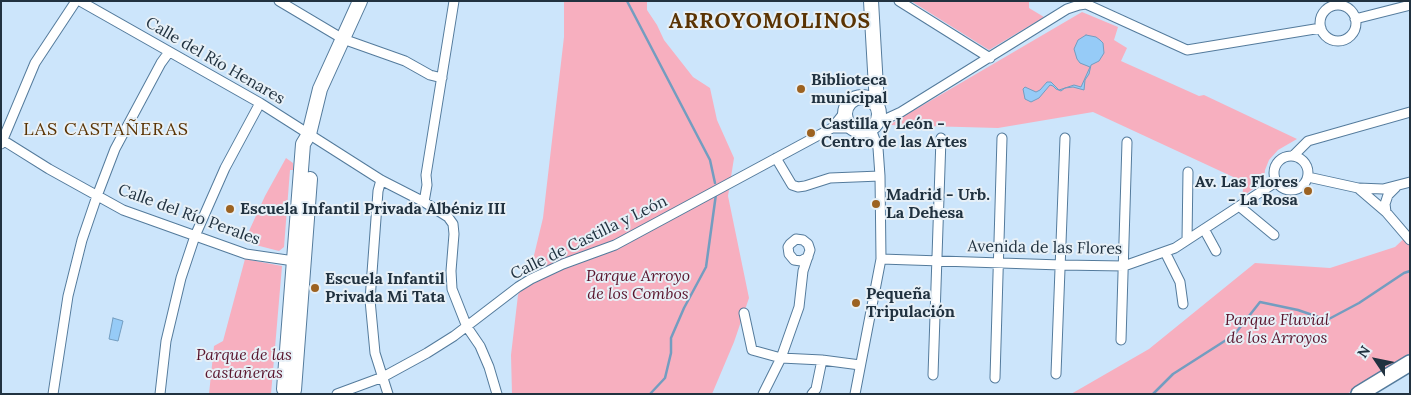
<!DOCTYPE html>
<html>
<head>
<meta charset="utf-8">
<style>
	body { margin:0 }
	#map { position:relative; width:1411px; height:395px; overflow:hidden; background:#cce5fb; font-family:Lora,serif }
	canvas { display:block }
	.frame { position:absolute; inset:0; border:2px solid #213240; pointer-events:none }
	.north { position:absolute; left:1351px; top:335px; width:50px; height:50px; -webkit-text-stroke:4px #e7f0f7; paint-order:stroke; rotate:304deg; font-size:14px; font-weight:700; line-height:20px; text-align:center; color:#213240 }
	.north::after { content:''; display:block; margin:auto; width:18px; height:22px; background:#213240; clip-path:polygon(50% 0,100% 100%,50% 72%,0 100%) }
</style>
</head>
<body>
<div id="map">
<canvas width="1411" height="395"></canvas>
<div class="frame"></div>
<div class="north">N</div>
</div>
<script>
const context = document.querySelector('canvas').getContext('2d');
context.lineJoin = 'round';
function fill(path, color) { context.fillStyle = color; context.fill(path, 'evenodd'); }
const shape = rows => new Path2D(rows.map(r => 'M' + r).join(''));
function stroke(path, color, width, dash) { context.strokeStyle = color; context.lineWidth = width; context.lineCap = dash ? 'butt' : 'round'; context.setLineDash(dash || []); context.stroke(path); }
function drawText(font, color, halo, rows, align = 'center') {
  context.font = font + ' Lora,serif'; context.lineWidth = 4; context.setLineDash([]); context.textBaseline = 'middle'; context.strokeStyle = halo; context.fillStyle = color; for (const [text, x, y, turn = 0] of rows) {
    context.save(); context.translate(x, y); context.rotate((+turn || 0) * Math.PI / 180); context.textAlign = isNaN(turn) ? turn : align; if (halo) context.strokeText(text, 0, 0); context.fillText(text, 0, 0); context.restore();
  }
}
const green = shape([
	[564,1,647,1,647,10,657,25,664,40,693,77,710,88,717,120,734,158,728,196,749,298,734,342,712,394,512,394,511,355,518,295,530,272,543,218,564,37],
	[911,1,1029,1,1029,8,1044,17,989,50],
	[1082,12,1118,27,1114,40,1127,48,1121,61,1199,96,1204,95,1297,139,1278,150,1269,160,1265,170,1264,181,1242,197,1244,182,1093,112,998,128,889,125],
	[286,158,293,163,293,170,290,170,284,247,279,251,244,242,265,196],
	[1410,233,1410,353,1347,394,1071,394,1149,349,1255,263,1330,268,1395,247],
	[245,259,282,266,271,394,209,394,214,346,223,341]
]);
const water = shape([
	[1086,35,1096,37,1100,40,1103,43,1104,53,1099,61,1091,65,1089,74,1085,80,1084,90,1073,87,1065,88,1061,91,1056,89,1053,86,1050,85,1039,98,1031,102,1025,99,1023,89,1025,87,1036,92,1040,90,1047,82,1051,82,1059,90,1074,85,1081,87,1090,67,1080,63,1077,59,1074,49,1078,40,1086,35],
	[113,318,123,321,118,341,109,339,113,318]
]);
const stream = shape([
	[627,1,710,160,715,183],
	[650,394,665,378,671,353,671,338,684,308,706,267,716,194],
	[1153,394,1173,374,1234,335,1260,302,1298,310,1327,320,1359,303,1404,273,1410,271]
]);
const street = shape([
	[80,1,260,103,381,180,424,202,448,217,453,224,454,234,451,271,452,289,467,327,480,346,489,367,497,394],
	[279,1,343,39,405,61,430,75,442,78],
	[899,1,990,58],
	'1320 23a18 18 0 1 1 36 0a18 18 0 1 1-36 0Z',
	[1355,19,1410,5],
	[877,123,901,112,1067,9,1079,5,1086,4,1187,50,1321,28],
	[832,128,851,128],
	[1,139,49,169,123,210,246,254,294,261],
	[1,144,35,63,76,1],
	'1274 173a17 17 0 1 1 34 0a17 17 0 1 1-34 0Z',
	[1293,156,1308,141,1410,112],
	[776,158,792,185,798,187,805,186,830,178,880,176],
	[1308,177,1358,188,1386,212,1410,240],
	[381,180,378,191,370,300,375,353,388,394],
	[1358,188,1383,189,1410,182],
	[424,202,427,185,426,175,454,1],
	[1239,206,1274,235],
	[1386,212,1385,204,1388,195,1396,187],
	[1204,229,1216,251],
	[1187,240,1188,172],
	[1165,252,1180,282,1183,304],
	[881,259,1061,265,1124,266,1175,248,1276,182],
	[744,313,752,350,781,358,822,360,860,365],
	[1121,340,1127,142],
	[1056,374,1065,138],
	[933,375,941,138],
	[995,378,1002,138],
	[53,394,68,296,82,240,97,196,115,149,161,63,169,52],
	[160,394,166,341,181,278,195,236,225,168,260,103],
	[337,394,383,377,427,353,454,336,518,287,531,279,563,264,615,245,832,128,844,113],
	[763,394,781,358,799,307,803,271,810,250,808,244,803,240,796,239,790,244,788,247,789,254,794,260,801,261,808,257],
	[812,394,816,389,822,360],
	[855,394,881,259,880,176,878,148,871,129]
]);
const secondary = shape([
	[871,1,877,105],
	'845 114a17 17 0 1 1 34 0a17 17 0 1 1-34 0Z',
	[284,389,303,144,309,134,320,89,360,1],
	[294,390,310,179]
]);
const primary = shape([
	[1359,394,1410,363]
]);
const markers = [
	[801,89,5,"#9c6221"],
	[811,133,5,"#9c6221"],
	[1308,191,5,"#9c6221"],
	[876,204,5,"#9c6221"],
	[230,209,5,"#9c6221"],
	[315,288,5,"#9c6221"],
	[856,303,5,"#9c6221"]
];
const streetNames = [
	["Calle del Río Henares",215,61,30],
	["Calle del Río Perales",189,215,20],
	["Calle de Castilla y León",589,238,-26],
	["Avenida de las Flores",1045,248,1]
];
const poiNames = [
	["Biblioteca",811,80],
	["municipal",811,98],
	["Castilla y León -",821,124],
	["Centro de las Artes",821,142],
	["Av. Las Flores",1298,182,"right"],
	["- La Rosa",1298,200,"right"],
	["Madrid - Urb.",886,195],
	["La Dehesa",886,213],
	["Escuela Infantil Privada Albéniz III",240,209],
	["Escuela Infantil",325,279],
	["Privada Mi Tata",325,297],
	["Pequeña",866,294],
	["Tripulación",866,312]
];
const parkNames = [
	["Parque Arroyo",638,276],
	["de los Combos",638,294],
	["Parque Fluvial",1277,320],
	["de los Arroyos",1277,338],
	["Parque de las",244,355],
	["castañeras",244,373]
];
const neighbourhoodNames = [
	["LAS CASTAÑERAS",106,130]
];
const districtNames = [
	["ARROYOMOLINOS",770,22]
];
fill(green, '#f7afbf');
fill(water, '#96cbf7');
stroke(water, '#739dc0', 1);
stroke(stream, '#739dc0', 2.5);
stroke(street, '#547b9c', 11);
stroke(secondary, '#547b9c', 16);
stroke(primary, '#547b9c', 18);
stroke(street, '#fff', 9);
stroke(secondary, '#fff', 14);
stroke(primary, '#fff', 15);
for (const [x, y, r, color] of markers) { const dot = new Path2D(); dot.arc(x, y, r, 0, 2 * Math.PI); context.fillStyle = color; context.fill(dot); stroke(dot, '#e7f0f7', 2); }
drawText('16px', '#213240', '#e7f0f7', streetNames);
drawText('bold 16px', '#213240', '#e7f0f7', poiNames, 'left');
drawText('italic 16px', '#59142c', '#e7f0f7', parkNames);
context.letterSpacing = '1px';
drawText('18px', '#5a3303', '#e7f0f7', neighbourhoodNames);
context.letterSpacing = '0px';
context.letterSpacing = '1px';
drawText('bold 21px', '#5a3303', '#e7f0f7', districtNames);
context.letterSpacing = '0px';
</script>
</body>
</html>
